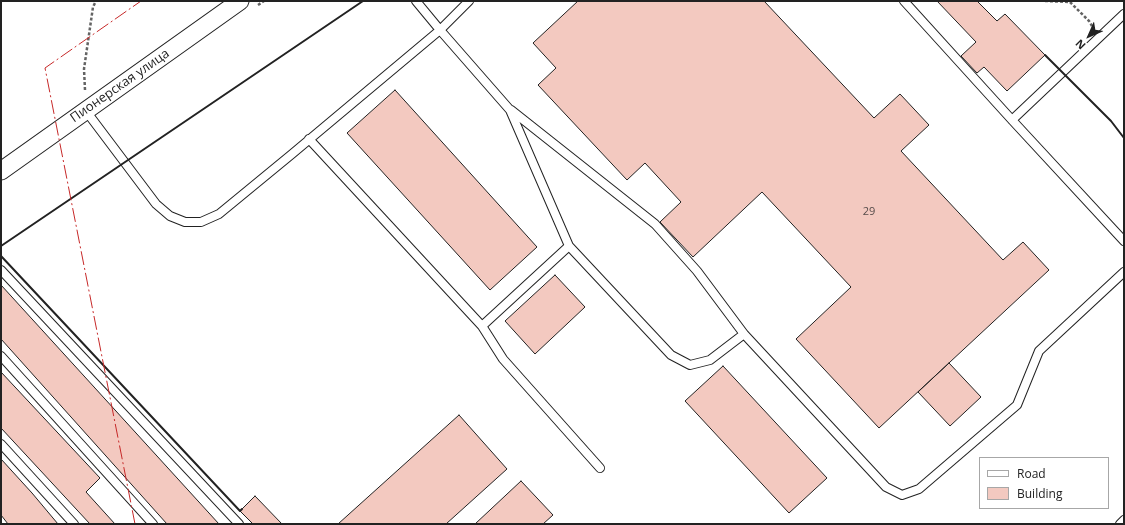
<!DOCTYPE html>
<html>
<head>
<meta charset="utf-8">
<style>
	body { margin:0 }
	#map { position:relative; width:1125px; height:525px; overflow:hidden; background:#fff; font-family:"Open Sans",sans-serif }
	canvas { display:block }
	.frame { position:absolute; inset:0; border:2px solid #222; pointer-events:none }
	.legend { position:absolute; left:979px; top:457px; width:130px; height:52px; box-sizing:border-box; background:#fff; border:1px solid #a7a7a7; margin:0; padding:5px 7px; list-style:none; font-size:12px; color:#222 }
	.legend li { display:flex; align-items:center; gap:8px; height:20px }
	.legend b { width:20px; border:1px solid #a7a7a7 }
	.north { position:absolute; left:1069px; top:16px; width:40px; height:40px; -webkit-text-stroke:3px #fff; paint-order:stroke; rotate:225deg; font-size:11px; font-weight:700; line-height:16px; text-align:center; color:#222 }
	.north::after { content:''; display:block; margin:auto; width:14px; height:18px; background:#222; clip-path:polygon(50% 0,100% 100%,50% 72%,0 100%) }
</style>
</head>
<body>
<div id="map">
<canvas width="1125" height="525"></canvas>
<div class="frame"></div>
<ul class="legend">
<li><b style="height:5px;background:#fff"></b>Road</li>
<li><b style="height:11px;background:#f3c9c0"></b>Building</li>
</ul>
<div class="north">N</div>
</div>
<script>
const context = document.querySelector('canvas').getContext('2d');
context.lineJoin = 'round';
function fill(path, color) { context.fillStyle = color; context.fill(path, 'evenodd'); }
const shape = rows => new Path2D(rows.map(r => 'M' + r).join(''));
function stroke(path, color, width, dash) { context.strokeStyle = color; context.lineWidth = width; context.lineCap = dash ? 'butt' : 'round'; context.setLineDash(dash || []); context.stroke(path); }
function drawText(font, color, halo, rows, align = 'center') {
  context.font = font + ' "Open Sans",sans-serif'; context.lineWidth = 3; context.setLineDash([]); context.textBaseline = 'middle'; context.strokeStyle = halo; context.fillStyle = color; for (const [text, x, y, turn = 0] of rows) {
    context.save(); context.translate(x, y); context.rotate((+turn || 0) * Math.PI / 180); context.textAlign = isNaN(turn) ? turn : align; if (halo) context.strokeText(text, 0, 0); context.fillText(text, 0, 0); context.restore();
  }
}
const building = shape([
	[578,1,764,1,874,118,900,94,929,125,901,151,1003,260,1023,242,1049,270,879,428,796,339,851,287,762,192,693,257,660,222,681,202,645,163,627,180,538,85,556,68,533,43,578,1],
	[937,1,977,1,997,21,1005,14,1045,55,1007,91,984,67,977,73,961,56,976,42,937,1],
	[395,90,537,247,490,290,347,133,395,90],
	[555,275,585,307,535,354,505,321,555,275],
	[1,285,219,524,167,524,1,339,1,285],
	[949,363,981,397,950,426,918,392,949,363],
	[723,366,827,478,789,513,685,401,723,366],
	[1,372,100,478,86,492,115,524,90,524,1,428,1,372],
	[459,415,507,469,446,524,338,524,459,415],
	[1,459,32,493,58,524,8,524,1,515,1,459],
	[521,481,553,515,543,524,475,524,521,481],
	[255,496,282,524,253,524,240,511,255,496]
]);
const path = shape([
	[1045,1,1070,2,1089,21,1092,26],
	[258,5,264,1],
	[85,90,84,69,93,7,96,1]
]);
const lane = shape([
	[469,1,440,30,510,110,569,246,671,355,690,365,710,360,744,334,886,487,902,495,919,489,1017,405,1039,351,1124,272],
	[904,1,1012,120,1124,241],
	[511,110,655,224,697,271,744,334],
	[86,111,156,204,170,216,185,222,201,222,219,214,292,154,440,30,416,1],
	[1012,120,1124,14],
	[309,139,482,326,569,246],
	[1,270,239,524],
	[482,326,503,359,600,468],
	[1,356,153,524],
	[1,444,74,524],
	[1120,524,1124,520]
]);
const street = shape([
	[1,171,240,1]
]);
const wall = shape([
	[1045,55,1111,121,1124,138],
	[1,246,363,1],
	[1,256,240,511,242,509]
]);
const power = shape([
	[135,524,45,68,141,1]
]);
const numberNames = [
	["29",869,212]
];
const streetNames = [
	["Пионерская улица",120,86,-35]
];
fill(building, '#f3c9c0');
stroke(building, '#222', 1);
stroke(lane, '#222', 10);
stroke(street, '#222', 19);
stroke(path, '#646464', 2.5, [3, 2]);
stroke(lane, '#fff', 8);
stroke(street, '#fff', 17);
stroke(wall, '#222', 2);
stroke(power, '#c62828', 1, [14, 3, 2, 3]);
drawText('11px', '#564c4a', null, numberNames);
drawText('13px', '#222', '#fff', streetNames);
</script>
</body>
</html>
